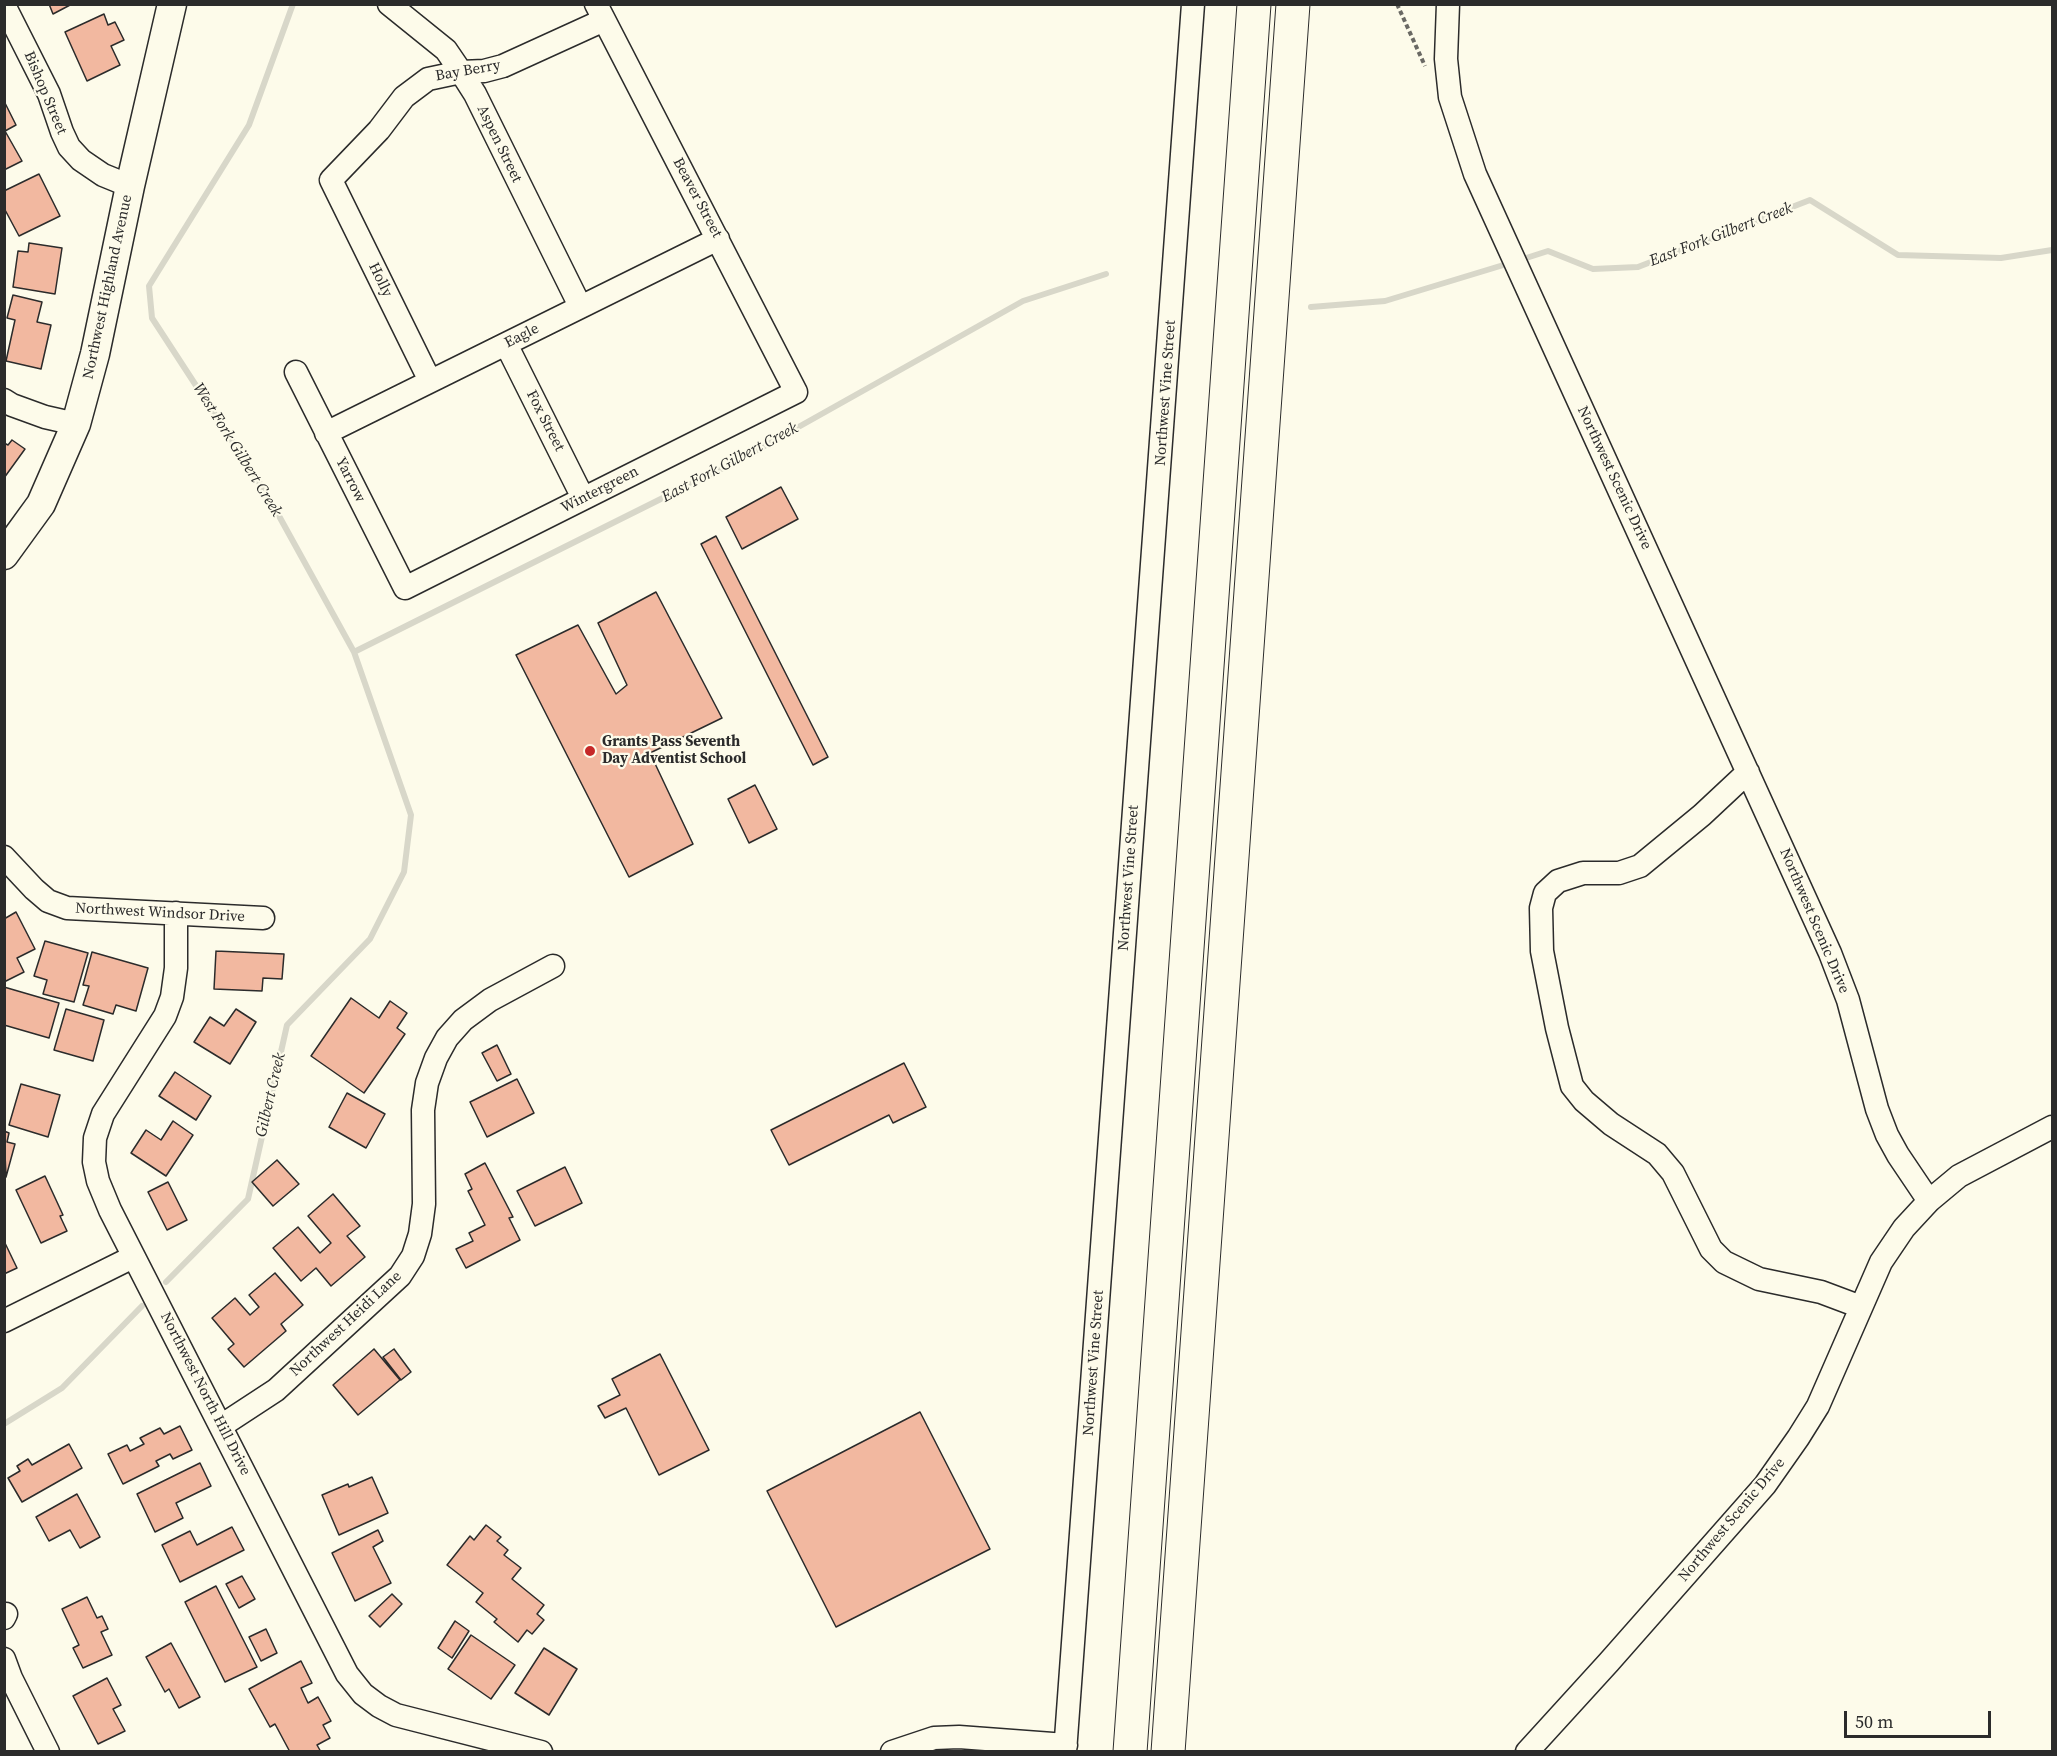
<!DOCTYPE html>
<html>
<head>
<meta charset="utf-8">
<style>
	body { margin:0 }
	#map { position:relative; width:2057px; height:1756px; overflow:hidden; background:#fdfbea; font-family:"Source Serif 4",serif }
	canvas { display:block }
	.frame { position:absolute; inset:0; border:6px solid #2b2b2b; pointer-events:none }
	.scale { position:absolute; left:1844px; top:1711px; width:147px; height:27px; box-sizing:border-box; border:3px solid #2b2b2b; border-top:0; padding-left:8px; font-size:18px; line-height:21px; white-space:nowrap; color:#2b2b2b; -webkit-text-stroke:4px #fdfbea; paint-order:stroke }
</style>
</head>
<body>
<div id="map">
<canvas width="2057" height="1756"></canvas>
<div class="frame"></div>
<div class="scale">50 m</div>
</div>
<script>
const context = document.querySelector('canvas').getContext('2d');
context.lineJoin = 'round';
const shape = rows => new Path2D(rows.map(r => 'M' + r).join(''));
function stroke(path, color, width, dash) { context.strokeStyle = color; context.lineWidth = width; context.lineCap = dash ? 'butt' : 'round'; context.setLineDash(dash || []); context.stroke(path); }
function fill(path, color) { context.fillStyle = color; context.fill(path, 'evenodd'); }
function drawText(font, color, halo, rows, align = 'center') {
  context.font = font + ' "Source Serif 4",serif'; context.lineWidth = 4.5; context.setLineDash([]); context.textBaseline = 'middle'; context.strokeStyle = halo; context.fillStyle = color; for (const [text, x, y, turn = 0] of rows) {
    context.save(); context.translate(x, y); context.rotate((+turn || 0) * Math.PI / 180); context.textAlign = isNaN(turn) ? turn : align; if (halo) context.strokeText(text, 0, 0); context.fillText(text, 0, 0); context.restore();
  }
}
const stream = shape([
	[1520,260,1548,251,1593,269,1638,267,1810,200,1898,255,2001,258,2052,250],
	[1311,307,1385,301,1510,263],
	[354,652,745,457,1023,301,1106,274],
	[166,1282,248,1199,287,1025,370,939,404,872,411,815,354,652,268,496,152,318,149,286,249,125,293,4],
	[4,1424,62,1388,142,1306]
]);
const building = shape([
	[49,4,72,4,53,14,49,4],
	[104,14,108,25,115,22,124,40,111,46,120,65,87,81,65,32,104,14],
	[4,101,16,125,5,131,22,161,4,170,4,101],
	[39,174,60,216,19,236,4,208,4,191,39,174],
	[29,243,62,248,55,294,13,287,18,251,28,252,29,243],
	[13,295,42,302,37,322,51,325,41,369,6,361,15,320,7,318,13,295],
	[12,440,25,449,4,478,4,443,8,445,12,440],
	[781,487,798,519,742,549,726,517,781,487],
	[716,536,828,757,813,765,701,544,716,536],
	[656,592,722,718,650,753,693,844,629,877,516,655,578,625,616,694,627,685,598,623,656,592],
	[755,785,777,829,749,843,728,799,755,785],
	[16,912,35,949,17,958,24,972,4,982,4,919,16,912],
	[45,941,88,953,74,1002,43,994,47,980,34,976,45,941],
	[216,951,284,954,282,979,263,978,262,991,214,989,216,951],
	[92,952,148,968,136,1011,116,1005,113,1014,83,1005,89,986,83,985,92,952],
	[4,987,59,1003,49,1038,4,1025,4,987],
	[351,998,379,1018,390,1001,407,1013,397,1028,405,1034,364,1093,311,1056,351,998],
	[66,1009,104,1020,93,1061,54,1050,66,1009],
	[236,1009,256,1022,230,1064,194,1042,210,1017,224,1026,236,1009],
	[497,1045,511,1074,497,1081,482,1053,497,1045],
	[904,1063,926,1107,893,1123,889,1115,789,1165,771,1130,904,1063],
	[175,1072,211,1096,196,1120,159,1096,175,1072],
	[517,1079,534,1113,487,1137,470,1102,517,1079],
	[21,1084,60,1095,48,1137,9,1125,21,1084],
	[347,1093,385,1114,366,1148,329,1127,347,1093],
	[173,1121,193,1135,166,1176,131,1153,146,1130,161,1140,173,1121],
	[4,1131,9,1133,7,1142,15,1144,6,1177,4,1131],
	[277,1160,299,1184,273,1206,252,1182,277,1160],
	[485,1163,513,1217,509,1218,520,1240,466,1268,456,1249,473,1241,469,1233,485,1225,468,1191,472,1189,465,1174,485,1163],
	[565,1167,582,1203,535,1226,517,1191,565,1167],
	[45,1176,63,1215,60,1216,67,1231,41,1243,16,1190,45,1176],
	[168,1182,187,1220,167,1230,148,1192,168,1182],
	[333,1194,360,1226,347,1236,365,1257,331,1286,316,1268,301,1281,273,1248,298,1227,320,1253,331,1243,308,1216,333,1194],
	[4,1241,17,1268,4,1274,4,1241],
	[275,1273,303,1305,281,1324,286,1331,244,1367,228,1349,234,1344,212,1318,235,1298,250,1315,259,1307,249,1295,275,1273],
	[374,1349,400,1380,358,1415,333,1385,374,1349],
	[394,1349,411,1372,401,1380,383,1357,394,1349],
	[660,1354,709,1450,659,1475,626,1408,605,1418,598,1406,620,1395,612,1379,660,1354],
	[920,1412,990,1549,836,1627,767,1491,920,1412],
	[180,1426,192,1450,173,1459,170,1454,156,1461,159,1466,123,1484,108,1454,127,1445,130,1451,144,1444,140,1438,160,1428,164,1434,180,1426],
	[69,1444,82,1468,22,1502,8,1478,20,1471,17,1466,28,1459,32,1465,69,1444],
	[200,1463,211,1486,176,1503,183,1518,155,1532,137,1494,200,1463],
	[372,1477,388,1513,339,1535,322,1495,348,1484,349,1487,372,1477],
	[77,1494,100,1537,80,1548,70,1530,49,1541,36,1517,77,1494],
	[486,1525,501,1537,497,1541,508,1550,504,1555,521,1568,512,1579,544,1605,537,1614,544,1620,532,1634,527,1630,518,1642,494,1622,497,1619,476,1602,483,1593,447,1565,470,1536,474,1540,486,1525],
	[232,1527,244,1550,180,1582,162,1545,190,1531,197,1545,232,1527],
	[378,1530,383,1541,373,1547,391,1583,355,1601,332,1553,378,1530],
	[242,1576,255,1599,239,1608,226,1584,242,1576],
	[216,1586,257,1667,225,1682,185,1602,216,1586],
	[392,1594,402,1604,380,1627,369,1616,392,1594],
	[87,1597,97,1618,102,1616,108,1629,101,1632,112,1655,83,1668,73,1648,79,1645,62,1609,87,1597],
	[455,1621,469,1631,452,1658,438,1648,455,1621],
	[266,1629,277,1653,261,1661,249,1637,266,1629],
	[471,1635,515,1665,491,1699,448,1669,471,1635],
	[171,1643,200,1697,179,1708,169,1689,165,1692,146,1657,171,1643],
	[544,1648,577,1669,549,1715,515,1693,544,1648],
	[301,1661,312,1683,301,1688,308,1703,318,1697,331,1721,323,1725,330,1738,317,1745,321,1752,290,1752,275,1724,270,1727,249,1689,301,1661],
	[107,1678,121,1705,113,1709,125,1731,98,1744,73,1696,107,1678]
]);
const path = shape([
	[1397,4,1425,66]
]);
const minor = shape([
	[389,4,446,50,461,72,475,94,580,306],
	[1448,4,1446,59,1450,97,1475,174,1830,953,1848,1000,1877,1109,1887,1135,1898,1155,1929,1201],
	[4,5,49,94,62,132,69,147,81,160,103,175,130,186],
	[506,344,583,498],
	[296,372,405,588,796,392,596,4],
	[430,381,331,180,379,130,404,97,428,79,461,72,484,71,503,66,604,20],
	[4,400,12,405,45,417,76,424],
	[326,433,718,239],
	[1748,772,1702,815,1640,866,1619,873,1583,873,1558,881,1545,893,1541,908,1542,951,1557,1028,1572,1086,1584,1101,1611,1124,1657,1154,1673,1173,1711,1249,1724,1262,1759,1279,1821,1292,1861,1307],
	[4,857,34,889,48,901,67,908,263,918],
	[176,913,176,968,172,997,165,1016,103,1114,95,1138,94,1162,98,1181,110,1210,347,1674,363,1694,379,1706,396,1715,541,1752],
	[4,1321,133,1257],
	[221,1426,276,1390,400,1276,413,1256,420,1234,424,1204,423,1110,427,1083,436,1058,447,1038,463,1020,490,1000,553,966],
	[4,1618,6,1614],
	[4,1659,11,1678,48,1752],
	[892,1752,934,1738,959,1737,1066,1745],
	[1065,1752,1193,4],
	[1527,1752,1609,1662,1765,1485,1798,1438,1818,1406,1881,1262,1904,1228,1929,1201,1959,1176,2052,1127]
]);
const major = shape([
	[4,555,41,504,76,424,95,354,130,186,172,4]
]);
const highway = shape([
	[1130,1752,1254,4],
	[1168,1752,1293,4]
]);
const markers = [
	[590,751,6,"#c62828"]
];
const streetNames = [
	["Bay Berry",468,71,-10],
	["Bishop Street",45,93,67],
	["Aspen Street",499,144,64],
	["Beaver Street",697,198,62],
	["Holly",380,280,64],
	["Northwest Highland Avenue",108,287,-78],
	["Eagle",522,336,-27],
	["Northwest Vine Street",1166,393,-86],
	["Fox Street",545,421,63],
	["Northwest Scenic Drive",1614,478,65],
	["Yarrow",350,480,63],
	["Wintergreen",600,490,-27],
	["Northwest Vine Street",1129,878,-86],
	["Northwest Windsor Drive",160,913,3],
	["Northwest Scenic Drive",1814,921,67],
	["Northwest Heidi Lane",346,1324,-43],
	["Northwest Vine Street",1094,1363,-86],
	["Northwest North Hill Drive",205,1394,63],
	["Northwest Scenic Drive",1732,1520,-50]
];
const poiNames = [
	["Grants Pass Seventh",602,742],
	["Day Adventist School",602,759]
];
const waterNames = [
	["East Fork Gilbert Creek",1721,235,-21],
	["West Fork Gilbert Creek",237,450,58],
	["East Fork Gilbert Creek",730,463,-28],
	["Gilbert Creek",271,1095,-77]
];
stroke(stream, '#d8d7c9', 6);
fill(building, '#f2b8a0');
stroke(building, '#2b2b2b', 1.5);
stroke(minor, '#2b2b2b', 25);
stroke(major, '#2b2b2b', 31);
stroke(highway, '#2b2b2b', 35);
stroke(path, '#6a6964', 4, [4.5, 3]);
stroke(minor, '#fdfbea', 22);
stroke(major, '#fdfbea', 28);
stroke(highway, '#fdfbea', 33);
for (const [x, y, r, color] of markers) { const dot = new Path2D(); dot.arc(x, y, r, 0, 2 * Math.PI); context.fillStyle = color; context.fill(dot); stroke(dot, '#fdfbea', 2); }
drawText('15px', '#2b2b2b', '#fdfbea', streetNames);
drawText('bold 15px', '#2b2b2b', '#fdfbea', poiNames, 'left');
drawText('italic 16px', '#2b2b2b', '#fdfbea', waterNames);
</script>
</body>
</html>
